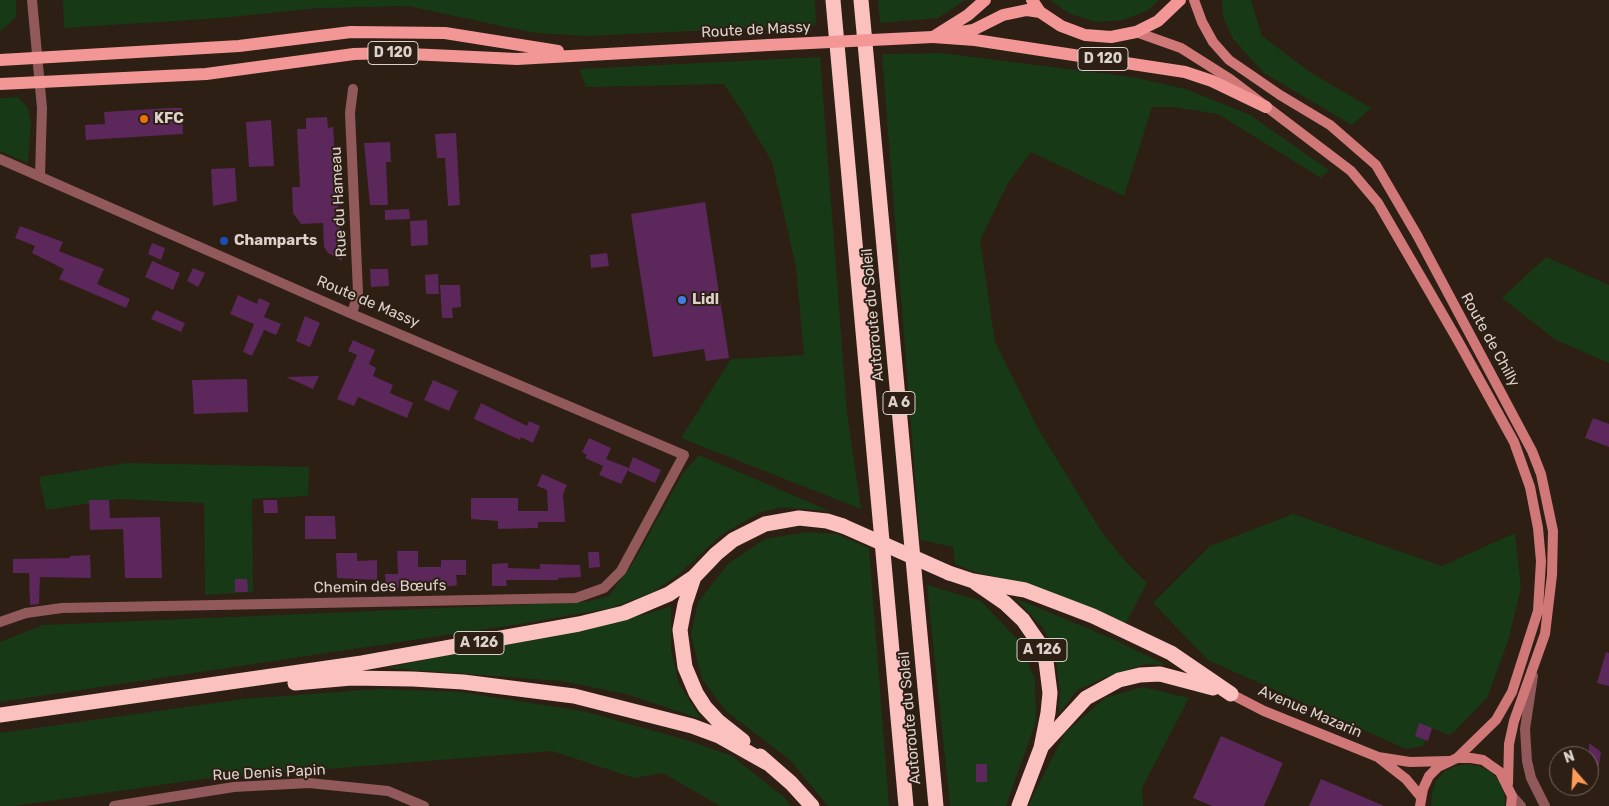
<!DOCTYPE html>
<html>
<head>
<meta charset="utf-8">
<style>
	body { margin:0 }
	#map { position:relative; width:1609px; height:806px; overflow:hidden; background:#2d1f14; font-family:Rubik,sans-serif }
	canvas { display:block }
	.north { position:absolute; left:1549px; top:746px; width:50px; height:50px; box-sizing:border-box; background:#2d1f14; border:1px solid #73675d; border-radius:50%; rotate:341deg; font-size:14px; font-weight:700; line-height:20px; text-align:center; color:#dcd2cb }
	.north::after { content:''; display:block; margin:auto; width:18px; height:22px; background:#fe9b59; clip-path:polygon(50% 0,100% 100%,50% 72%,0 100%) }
</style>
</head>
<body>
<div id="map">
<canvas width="1609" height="806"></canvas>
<div class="north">N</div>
</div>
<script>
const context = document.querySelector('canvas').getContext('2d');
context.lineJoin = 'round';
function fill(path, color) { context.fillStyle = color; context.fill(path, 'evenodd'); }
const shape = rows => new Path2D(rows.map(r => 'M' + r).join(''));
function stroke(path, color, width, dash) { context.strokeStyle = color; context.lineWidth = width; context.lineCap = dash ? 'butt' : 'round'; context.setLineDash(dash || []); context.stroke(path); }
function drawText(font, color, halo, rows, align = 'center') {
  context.font = font + ' Rubik,sans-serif'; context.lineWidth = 4; context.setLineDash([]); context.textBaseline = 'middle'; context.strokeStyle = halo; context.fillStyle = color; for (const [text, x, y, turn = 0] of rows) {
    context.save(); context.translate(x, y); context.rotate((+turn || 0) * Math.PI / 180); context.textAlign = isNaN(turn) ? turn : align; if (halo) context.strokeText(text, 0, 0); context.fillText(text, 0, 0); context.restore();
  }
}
const green = shape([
	[0,0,16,0,16,17,0,32],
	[63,0,815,0,816,25,588,36,535,33,408,6,320,8,221,18,64,28],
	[878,0,965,0,938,18,880,23],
	[1050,0,1159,0,1148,10,1123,20,1096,22,1070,14],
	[1222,0,1251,0,1262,36,1310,72,1371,108,1352,125,1264,73,1233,39,1223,17],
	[941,53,1131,77,1186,89,1250,115,1329,170,1321,178,1218,114,1174,107,1152,107,1124,196,1031,152,1008,183,980,240,995,342,1037,427,1101,531,1125,561,1147,583,1125,625,1032,586,978,573,955,564,953,547,920,540,882,54],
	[820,57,847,413,861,509,681,438,731,359,804,355,796,267,772,162,743,113,724,84,586,87,579,69],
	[18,97,28,108,31,122,28,163,0,151,0,98],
	[1546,257,1609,285,1609,363,1556,340,1502,298],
	[699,455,830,511,781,507,759,513,721,535,678,575,653,592,611,608,520,624,0,702,0,642,43,625,586,602,609,596,633,563,683,473],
	[127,463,309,467,308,496,252,499,253,592,205,595,204,503,117,499,46,510,39,477],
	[1293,514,1442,566,1515,533,1521,588,1508,641,1487,698,1454,732,1449,735,1432,728,1423,746,1406,749,1208,660,1153,603,1210,546],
	[807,532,837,534,869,548,889,806,828,806,791,761,726,711,702,679,691,635,698,602,729,563,765,539],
	[927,585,981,601,1018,640,1035,679,1036,721,1006,806,950,806],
	[1015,598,1115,640,1166,665,1146,664,1108,676,1077,690,1059,714,1060,691,1055,653,1043,628],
	[671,606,671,650,679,684,701,719,626,694,561,681,386,668,647,614],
	[1143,687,1189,698,1142,788,1143,806,1028,806,1065,733,1105,698],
	[379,689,460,692,583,711,690,741,732,756,785,798,791,806,720,806,663,773,634,778,552,751,202,779,14,806,0,806,0,733,243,699],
	[1467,764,1479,766,1491,772,1499,781,1504,792,1505,806,1431,806,1432,792,1436,781,1444,772,1455,766]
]);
const building = shape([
	[170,108,182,108,183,134,86,140,85,125,105,124,104,112],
	[327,117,328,128,333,127,342,261,328,253,324,247,323,223,301,224,293,213,292,187,300,187,297,129,306,129,306,118],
	[271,120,274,166,249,167,246,122],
	[456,133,460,205,448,206,445,158,437,158,435,134],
	[390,142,391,162,386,162,388,205,370,205,364,143],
	[235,168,237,201,213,206,211,169],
	[705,202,729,358,706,361,704,349,653,357,631,214],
	[409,209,410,219,385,220,385,210],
	[427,220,428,245,411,246,410,221],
	[20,226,63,242,59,251,104,269,97,284,130,299,126,308,59,279,64,269,32,253,35,246,15,238],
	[152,243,165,248,161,260,148,254],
	[607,253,609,266,591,268,590,255],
	[152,261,180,273,173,290,145,277],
	[193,268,205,273,198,287,187,281],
	[370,269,388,269,389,286,371,287],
	[438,274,439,294,426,294,425,275],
	[440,285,460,285,461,307,452,308,453,318,442,318],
	[238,295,257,304,259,298,270,303,264,317,281,324,276,335,264,330,252,356,243,352,254,324,230,314],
	[156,310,185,323,181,332,151,319],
	[305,316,320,323,310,347,296,341],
	[353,340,375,350,369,364,376,368,373,376,393,385,390,393,413,403,407,418,358,397,354,406,337,399,357,355,348,351],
	[319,376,313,389,286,377],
	[247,379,248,412,194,414,192,380],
	[433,380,458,391,449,411,424,400],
	[481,403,527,426,529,421,540,426,533,443,521,437,520,440,474,419],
	[1593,418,1609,424,1609,447,1585,438],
	[589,438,611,448,606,459,629,468,621,484,599,475,605,462,603,466,585,458,587,455,582,452],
	[633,457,661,470,655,483,628,471],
	[542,474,567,485,563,494,565,522,538,522,538,528,498,529,498,521,471,519,471,498,518,498,518,511,548,511,547,490,537,486],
	[89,500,109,500,110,518,160,517,162,578,125,578,123,529,90,530],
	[263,500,277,500,278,513,264,513],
	[305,516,335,516,336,539,305,539],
	[397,551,418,551,418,567,441,567,441,560,466,560,466,575,456,575,457,585,452,586,386,588,385,574,398,574],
	[588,552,599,552,600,567,589,568],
	[336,553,357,553,357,561,377,560,377,580,337,578],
	[90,555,91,578,40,577,39,604,30,605,29,573,13,573,13,559,70,558,70,556],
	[508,563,508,568,540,569,540,564,580,565,581,577,558,578,558,580,506,580,507,586,492,586,492,564],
	[235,579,247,579,248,592,235,592],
	[1606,652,1609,653,1609,686,1597,683],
	[1419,723,1432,728,1428,741,1415,736],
	[1221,736,1283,763,1264,806,1212,806,1193,798],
	[1589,743,1601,752,1599,765,1589,769],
	[976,764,987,764,987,782,976,782],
	[1321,779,1384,806,1309,806]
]);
const minor = shape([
	[32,0,42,108,40,176],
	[0,159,352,314,684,455,621,571,604,588,576,598,62,608,26,613,0,622],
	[352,314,358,292,350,113,353,89],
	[114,806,234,787,309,783,388,791,424,806]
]);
const tertiary = shape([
	[1533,676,1525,729,1527,761,1531,778,1545,806],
	[1512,796,1521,806]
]);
const secondary = shape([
	[1194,0,1202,22,1213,42,1229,60,1280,95,1330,125,1376,165,1417,235,1532,451,1541,474,1553,531,1552,575,1545,634,1514,721,1509,744,1508,784],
	[1136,32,1181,48,1230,79,1351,171,1378,203,1457,339,1514,442,1530,487,1538,528,1541,561,1538,611,1512,692,1496,720,1457,758],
	[1231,694,1264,711,1378,757,1410,762,1449,761],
	[1379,758,1406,779,1421,797],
	[1420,806,1423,789,1429,776,1438,767,1457,758,1471,758,1483,760,1500,772,1512,796,1511,806]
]);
const primary = shape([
	[1032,0,1040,12,1061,26,1085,35,1111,37,1136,32,1158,21,1180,0],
	[955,33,973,30,1003,15,1027,10,1040,12],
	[933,37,975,40,1185,72,1212,81,1266,107],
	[933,37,968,15,985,0],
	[0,60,239,46,351,32,445,33,558,51],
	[0,84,206,74,354,54,388,53,517,59,769,45]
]);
const motorway = shape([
	[833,0,906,806],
	[861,0,936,806],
	[949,573,973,581,1025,590,1093,616,1171,653,1231,694],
	[694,577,685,604,680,630,685,667,696,693,705,707,719,722,743,741],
	[976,583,1005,603,1023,620,1039,643,1046,661,1050,693,1048,713,1041,748,1019,806],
	[295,683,351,678,413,679,463,682,574,696,692,726,719,736,767,763],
	[0,715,362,663,579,624,624,613,669,594,694,577,716,554,733,540,765,524,799,518,827,521,843,526],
	[1042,746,1086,698,1119,680,1140,675,1160,674,1213,688],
	[760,756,791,783,812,806]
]);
const primaryBridge = shape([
	[769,45,933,37]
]);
const motorwayBridge = shape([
	[843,526,949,573]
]);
const markers = [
	[144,119,5,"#e8710a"],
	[224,241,5,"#1a4fb4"],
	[682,300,5,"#3f7fe0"]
];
const shields = [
	[393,53,50],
	[1103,59,50],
	[899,403,32],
	[479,643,50],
	[1042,650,50]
];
const shieldNames = [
	["D 120",393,53],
	["D 120",1103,59],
	["A 6",899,403],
	["A 126",479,643],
	["A 126",1042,650]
];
const streetNames = [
	["Route de Massy",756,30,-3],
	["Rue du Hameau",339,202,-93],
	["Route de Massy",368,302,23],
	["Autoroute du Soleil",873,315,-95],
	["Route de Chilly",1490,340,61],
	["Chemin des Bœufs",380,587,-1],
	["Avenue Mazarin",1310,712,23],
	["Autoroute du Soleil",910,718,-95],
	["Rue Denis Papin",269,773,-3]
];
const poiNames = [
	["KFC",154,119],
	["Champarts",234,241],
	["Lidl",692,300]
];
fill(green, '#183915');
fill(building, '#5c275b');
stroke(minor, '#915959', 10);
stroke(tertiary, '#915959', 10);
stroke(secondary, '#d07777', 10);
stroke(primary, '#f39696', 12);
stroke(motorway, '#fac1bf', 15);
stroke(primaryBridge, '#f39696', 12);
stroke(motorwayBridge, '#fac1bf', 15);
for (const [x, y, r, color] of markers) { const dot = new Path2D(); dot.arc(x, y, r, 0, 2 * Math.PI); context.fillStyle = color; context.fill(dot); stroke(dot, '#2d1f14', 2); }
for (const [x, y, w] of shields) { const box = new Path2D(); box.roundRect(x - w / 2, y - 11.5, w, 23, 4); context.fillStyle = '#2d1f14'; context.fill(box); stroke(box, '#dcd2cb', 1); }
drawText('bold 14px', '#dcd2cb', null, shieldNames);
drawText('15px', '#dcd2cb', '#2d1f14', streetNames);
drawText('bold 15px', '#dcd2cb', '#2d1f14', poiNames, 'left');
</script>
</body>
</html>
